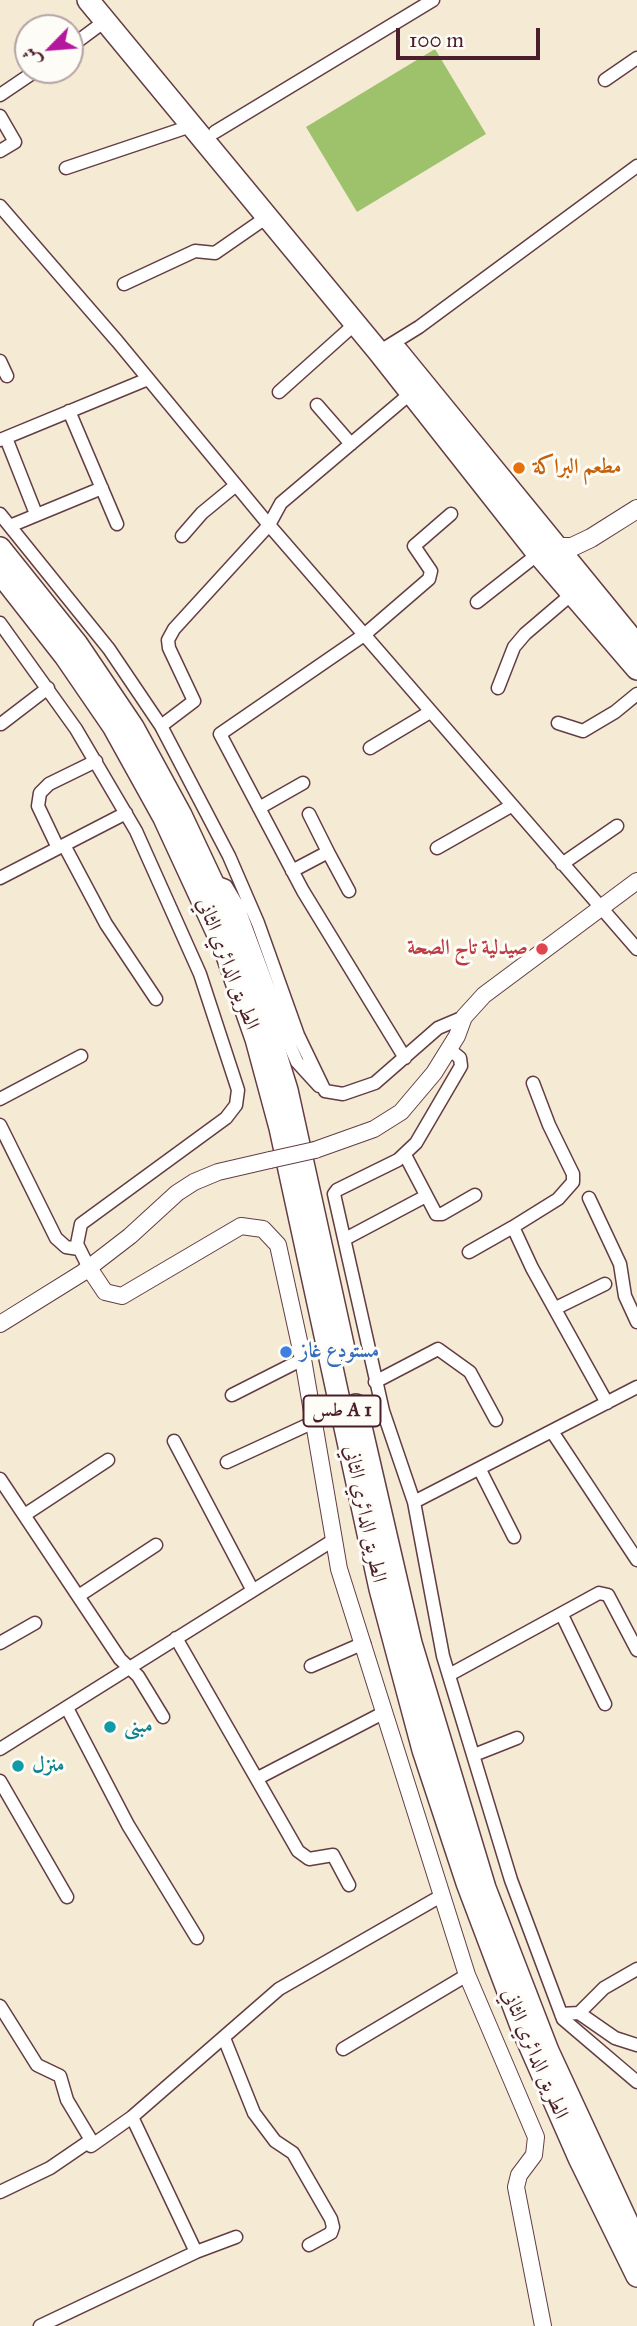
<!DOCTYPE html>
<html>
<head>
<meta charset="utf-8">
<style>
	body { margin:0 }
	#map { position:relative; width:637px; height:2326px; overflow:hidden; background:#f5ead4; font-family:"IM FELL Great Primer",Amiri,serif }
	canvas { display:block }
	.north { position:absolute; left:14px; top:14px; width:70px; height:70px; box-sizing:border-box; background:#fdfcf7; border:2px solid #b5a4a5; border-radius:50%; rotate:245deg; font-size:19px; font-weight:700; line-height:28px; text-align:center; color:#4a1f2b }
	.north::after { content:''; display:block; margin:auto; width:24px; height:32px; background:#b5179e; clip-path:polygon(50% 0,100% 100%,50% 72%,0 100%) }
	.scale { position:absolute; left:396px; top:28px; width:144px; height:32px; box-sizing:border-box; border:4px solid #4a1f2b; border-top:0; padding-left:9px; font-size:21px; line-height:24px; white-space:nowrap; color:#4a1f2b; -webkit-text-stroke:5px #fdfcf7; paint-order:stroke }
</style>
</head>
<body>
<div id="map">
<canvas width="637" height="2326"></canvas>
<div class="north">ش</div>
<div class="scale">100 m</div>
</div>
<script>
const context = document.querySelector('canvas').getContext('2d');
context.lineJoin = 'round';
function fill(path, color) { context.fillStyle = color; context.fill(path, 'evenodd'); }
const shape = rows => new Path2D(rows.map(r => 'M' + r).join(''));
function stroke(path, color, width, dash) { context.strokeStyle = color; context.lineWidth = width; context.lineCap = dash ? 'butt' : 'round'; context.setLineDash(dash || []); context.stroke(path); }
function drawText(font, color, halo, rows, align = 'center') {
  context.font = font + ' "IM FELL Great Primer",Amiri,serif'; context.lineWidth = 6; context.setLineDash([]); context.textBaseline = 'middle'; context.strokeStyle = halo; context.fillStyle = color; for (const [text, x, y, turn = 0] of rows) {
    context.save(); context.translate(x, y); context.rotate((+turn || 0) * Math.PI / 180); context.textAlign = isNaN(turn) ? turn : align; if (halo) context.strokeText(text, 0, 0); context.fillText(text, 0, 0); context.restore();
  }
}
const green = shape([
	[435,49,486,134,357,212,306,127]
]);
const street = shape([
	[70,47,105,21],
	[605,80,637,58],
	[0,95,37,70],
	[0,116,15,142,0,151],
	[215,132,433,0],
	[66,168,191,126],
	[0,206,117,341,269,525,637,949],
	[124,284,195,251,215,253,267,217],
	[385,348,419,327,637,166],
	[0,361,7,376],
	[279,392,355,324],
	[317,405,351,444],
	[69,411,117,524],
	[6,438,36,514],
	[0,440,148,379],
	[0,514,109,649,161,726,229,856,258,923,298,1035,325,1091,343,1094,375,1083,438,1028,464,1017],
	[10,526,102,488],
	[182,536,202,513,236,485],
	[477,602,538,554],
	[0,623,76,729,136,831,200,974,238,1090,236,1105,226,1118,81,1224,77,1244,89,1268],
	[498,688,514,647,525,634,573,593],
	[558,723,583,731,615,712,637,694],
	[1,724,48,688],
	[161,726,194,701,169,648,168,640,174,629,269,525,281,503,411,393],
	[370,748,430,712],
	[259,808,303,783],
	[64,845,106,924,156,999],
	[58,848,38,806,40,793,49,784,96,761],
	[437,848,511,806],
	[328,852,349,891],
	[562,864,617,826],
	[292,871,328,852,309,814],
	[0,878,126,813],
	[213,881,226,886,238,906,290,1046,297,1062,319,1086],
	[449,1049,460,1058,461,1066,416,1143,398,1160,337,1190,334,1194,383,1411,414,1502,443,1656,511,1880,563,2019,637,2082],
	[405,1058,303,891,220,734,364,635,429,579,431,571,414,546,451,514],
	[0,1099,81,1056],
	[0,1125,56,1238,66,1247,79,1249],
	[405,1155,436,1214,442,1214,475,1195],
	[589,1198,620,1264,625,1296,637,1322],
	[513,1227,558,1199,573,1182,573,1174,549,1125,533,1083],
	[345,1239,426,1196],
	[469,1252,513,1227,532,1268,607,1403],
	[556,1308,605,1284],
	[375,1382,438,1349,470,1372,496,1420],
	[232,1395,303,1359],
	[553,1433,637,1560],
	[174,1441,252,1589],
	[227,1462,314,1422],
	[480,1470,514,1537],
	[0,1479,120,1659,138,1676,163,1717],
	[414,1502,637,1387],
	[26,1514,108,1460],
	[80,1595,156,1545],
	[562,1615,605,1704],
	[176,1638,298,1851,309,1859,333,1855,349,1885],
	[0,1643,35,1623],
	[311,1666,364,1643],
	[449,1675,599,1593,608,1595,637,1650],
	[67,1708,128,1825,197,1938],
	[0,1749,332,1541],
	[474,1755,517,1738],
	[258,1778,385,1712],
	[0,1781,67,1897],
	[0,2006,37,2065,60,2076,67,2100,91,2140],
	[579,2013,604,1988,637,1969],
	[561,2014,579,2013,615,2038,637,2045],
	[224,2038,254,2113,275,2141,293,2153,331,2219,333,2227,331,2233,309,2245],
	[343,2049,467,1975],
	[132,2117,196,2252],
	[0,2192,50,2168,91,2140,91,2146,132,2117,279,1989,441,1896],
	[40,2326,196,2252,236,2237]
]);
const secondary = shape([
	[315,1150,374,1129,401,1112,434,1073,457,1036,464,1017,484,995,637,881],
	[89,1268,105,1292,122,1296,241,1226,263,1229,278,1245,303,1359,339,1569,467,1975,536,2137,534,2155,519,2175,516,2187,543,2326],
	[0,1324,82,1273,130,1236,177,1193,194,1182,218,1172,270,1160]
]);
const primary = shape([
	[555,547,572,547,591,538,637,509]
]);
const highway = shape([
	[88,0,378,351,538,554,637,669],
	[397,351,637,645],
	[0,548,77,644,133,727,181,815,228,915,252,977,287,1090,344,1349],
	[0,573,65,656,113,726,164,818,225,950,256,1039,280,1128,380,1589,423,1750,467,1883,521,2026,579,2158,637,2276],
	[356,1405,411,1643,485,1888,548,2051,637,2243]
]);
const secondaryBridge = shape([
	[270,1160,315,1150]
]);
const markers = [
	[519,468,7,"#e8710a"],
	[542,949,7,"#e0444e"],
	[286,1352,7,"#3f7fe0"],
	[110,1727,7,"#0f9aa8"],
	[18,1766,7,"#0f9aa8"]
];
const shields = [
	[342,1411,77]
];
const shieldNames = [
	["طس A 1",342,1411]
];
const foodNames = [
	["مطعم البراكة",533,468]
];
const healthNames = [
	["صيدلية تاج الصحة",528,949]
];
const streetNames = [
	["الطريق الدائري الثاني",227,964,69],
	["الطريق الدائري الثاني",364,1514,78],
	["الطريق الدائري الثاني",534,2054,67]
];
const shopNames = [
	["مستودع غاز",300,1352]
];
const cultureNames = [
	["مبنى",124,1727],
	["منزل",32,1766]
];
fill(green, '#9ec26c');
stroke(street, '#643d44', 15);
stroke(secondary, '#643d44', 18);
stroke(primary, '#643d44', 20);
stroke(highway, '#643d44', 24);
stroke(street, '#fff', 12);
stroke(secondary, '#fff', 16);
stroke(primary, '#fff', 18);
stroke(highway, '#fff', 21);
stroke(secondaryBridge, '#643d44', 18, []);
stroke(secondaryBridge, '#fff', 16);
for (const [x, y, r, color] of markers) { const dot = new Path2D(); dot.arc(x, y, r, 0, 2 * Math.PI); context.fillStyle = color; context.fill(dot); stroke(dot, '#fdfcf7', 2.5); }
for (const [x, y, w] of shields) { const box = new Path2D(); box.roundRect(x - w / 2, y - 15.5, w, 31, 5); context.fillStyle = '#fdfcf7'; context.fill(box); stroke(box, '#4a1f2b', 2); }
drawText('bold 19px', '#4a1f2b', null, shieldNames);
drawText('bold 21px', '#c56008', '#fdfcf7', foodNames, 'left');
drawText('bold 21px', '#be3a42', '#fdfcf7', healthNames, 'right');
drawText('21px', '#4a1f2b', '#fdfcf7', streetNames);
drawText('bold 21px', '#366cbe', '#fdfcf7', shopNames, 'left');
drawText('bold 21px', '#0d838f', '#fdfcf7', cultureNames, 'left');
</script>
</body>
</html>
